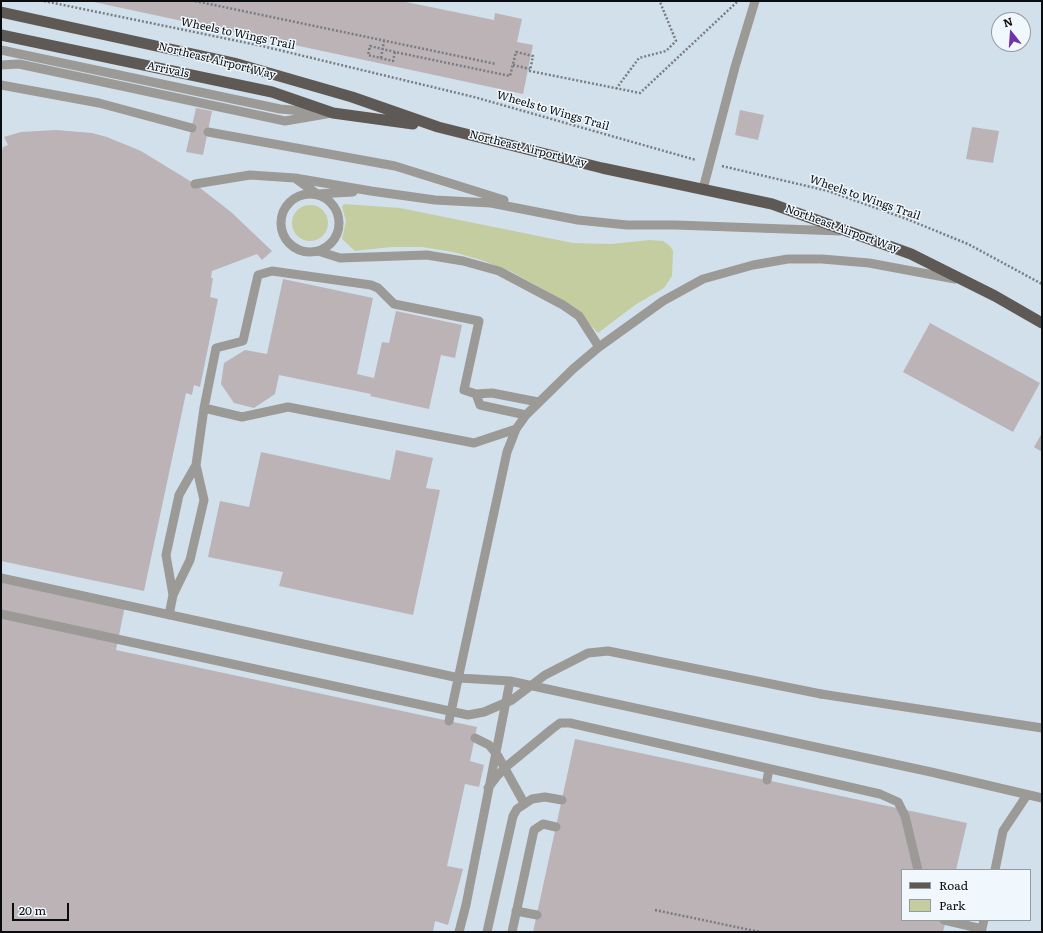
<!DOCTYPE html>
<html>
<head>
<meta charset="utf-8">
<style>
	body { margin:0 }
	#map { position:relative; width:1043px; height:933px; overflow:hidden; background:#e3eaf0; font-family:Literata,serif }
	canvas { display:block }
	.frame { position:absolute; inset:0; border:2px solid #0a0d0f; pointer-events:none }
	.legend { position:absolute; left:901px; top:869px; width:130px; height:52px; box-sizing:border-box; background:#f0f8fe; border:1px solid #949a9e; margin:0; padding:5px 7px; list-style:none; font-size:12px; color:#0a0d0f }
	.legend li { display:flex; align-items:center; gap:8px; height:20px }
	.legend b { width:20px; border:1px solid #949a9e }
	.north { position:absolute; left:991px; top:12px; width:40px; height:40px; box-sizing:border-box; background:#f0f8fe; border:1px solid #949a9e; border-radius:50%; rotate:343deg; font-size:11px; font-weight:700; line-height:16px; text-align:center; color:#0a0d0f }
	.north::after { content:''; display:block; margin:auto; width:14px; height:18px; background:#6e33a9; clip-path:polygon(50% 0,100% 100%,50% 72%,0 100%) }
	.scale { position:absolute; left:12px; top:903px; width:57px; height:18px; box-sizing:border-box; border:2px solid #0a0d0f; border-top:0; padding-left:5px; font-size:12px; line-height:14px; white-space:nowrap; color:#0a0d0f; -webkit-text-stroke:3px #f0f8fe; paint-order:stroke }
</style>
</head>
<body>
<div id="map">
<canvas width="1043" height="933"></canvas>
<div class="frame"></div>
<ul class="legend">
<li><b style="height:5px;background:#5e5954"></b>Road</li>
<li><b style="height:11px;background:#c4cda0"></b>Park</li>
</ul>
<div class="north">N</div>
<div class="scale">20 m</div>
</div>
<script>
const context = document.querySelector('canvas').getContext('2d');
context.lineJoin = 'round';
function fill(path, color) { context.fillStyle = color; context.fill(path, 'evenodd'); }
const shape = rows => new Path2D(rows.map(r => 'M' + r).join(''));
function stroke(path, color, width, dash) { context.strokeStyle = color; context.lineWidth = width; context.lineCap = dash ? 'butt' : 'round'; context.setLineDash(dash || []); context.stroke(path); }
function drawText(font, color, halo, rows, align = 'center') {
  context.font = font + ' Literata,serif'; context.lineWidth = 3; context.setLineDash([]); context.textBaseline = 'middle'; context.strokeStyle = halo; context.fillStyle = color; for (const [text, x, y, turn = 0] of rows) {
    context.save(); context.translate(x, y); context.rotate((+turn || 0) * Math.PI / 180); context.textAlign = isNaN(turn) ? turn : align; if (halo) context.strokeText(text, 0, 0); context.fillText(text, 0, 0); context.restore();
  }
}
const built = shape([
	[1,1,1042,1,1042,932,1,932],
	[999,20,1023,20,1023,44,999,44],
	[902,870,1030,870,1030,920,902,920]
]);
const green = shape([
	[344,204,400,208,573,243,611,244,650,240,663,241,670,246,673,251,672,276,664,288,635,305,598,333,577,311,550,293,510,271,481,260,453,252,422,247,391,247,355,251,342,239,346,221,342,207],
	'292 223a18 18 0 1 1 36 0a18 18 0 1 1-36 0Z'
]);
const building = shape([
	[89,1,401,1,494,20,495,13,522,19,517,42,533,45,523,94],
	[196,108,212,111,203,155,186,152],
	[740,110,764,115,758,140,735,135],
	[972,127,999,131,993,163,966,159],
	[56,130,92,133,107,137,141,151,195,184,231,212,272,251,262,260,257,254,212,271,211,278,213,278,210,297,218,299,200,387,194,385,192,395,186,393,144,591,1,561,1,155,3,147,8,145,4,137,21,132],
	[283,279,373,298,357,374,374,378,382,342,389,343,396,311,462,325,455,358,441,355,429,409,370,396,371,394,279,375,275,394,254,408,234,403,221,384,224,363,245,350,267,354],
	[930,323,1040,383,1013,432,903,372],
	[1042,433,1042,452,1034,447],
	[396,450,433,458,426,488,440,490,413,615,279,586,283,572,208,557,220,501,249,507,261,452,390,480],
	[1,574,126,601,116,650,477,727,470,761,484,765,479,787,465,784,447,866,463,869,448,925,435,921,433,932,1,932],
	[575,739,967,823,956,870,902,870,902,920,946,920,943,932,533,932]
]);
const path = shape([
	[44,1,262,46,474,97,696,160],
	[195,1,496,64],
	[395,52,393,61,368,55,370,46,395,52,510,76,516,52,533,56,530,71,640,93,738,1],
	[381,58,384,41],
	[513,65,530,69],
	[616,89,639,58,666,51,676,41,660,2],
	[722,166,828,191,904,218,968,244,1042,284],
	[655,910,760,932]
]);
const service = shape([
	[1,50,280,109,316,112],
	[1,65,19,64,285,121,332,113],
	[1,85,99,103,192,128],
	[208,132,395,166,504,200],
	[295,178,371,191,435,200,491,203,578,220,627,225,676,225,840,231],
	[195,184,250,175,295,178,317,194,353,192],
	[703,189,735,67,755,1],
	'281 223a29 29 0 1 1 58 0a29 29 0 1 1-58 0Z',
	[318,251,340,258,427,255,463,261,499,271,563,305,579,316,599,347],
	[476,394,464,390,479,321,394,304,378,288,371,285,272,271,258,275,243,341,216,348,204,408,242,417,288,407,474,443,516,429],
	[526,415,480,405,476,394,492,393,538,402],
	[1,578,459,678,510,681,931,772,1042,798],
	[173,595,166,555,179,495,196,465],
	[169,615,173,595,190,560,204,500,196,465,204,408],
	[821,694,1042,728],
	[449,721,507,452,516,429,526,415,573,369,599,347,663,301,703,279,753,265,788,259,822,259,869,263,955,279],
	[767,780,769,769],
	[488,788,497,776,507,766,552,729,560,723,570,723,880,794,898,802,905,816,918,870],
	[995,870,1003,831,1027,795],
	[516,911,537,915],
	[944,920,982,929],
	[459,932,466,905,510,681],
	[487,932,513,816,517,809,532,799,545,797,562,800],
	[512,932,534,830,543,824,556,827],
	[981,932,984,920]
]);
const primary = shape([
	[1,12,234,63,352,97,438,127,602,168,772,204,911,254,995,296,1042,323],
	[1,35,272,92,333,113,413,124]
]);
const serviceBridge = shape([
	[1,614,468,715,484,712,512,700,545,675,588,653,608,651,821,694],
	[475,738,489,745,498,756,524,803]
]);
const streetNames = [
	["Wheels to Wings Trail",238,34,12],
	["Northeast Airport Way",217,61,14],
	["Arrivals",168,70,12],
	["Wheels to Wings Trail",553,111,16],
	["Northeast Airport Way",528,149,14],
	["Wheels to Wings Trail",865,198,19],
	["Northeast Airport Way",842,229,20]
];
fill(built, '#d2e0ec');
fill(green, '#c4cda0');
fill(building, '#bcb3b7');
stroke(path, '#787d81', 2.5, [2, 2]);
stroke(service, '#9c9a97', 9);
stroke(primary, '#5e5954', 11);
stroke(serviceBridge, '#9c9a97', 9);
drawText('11px', '#0a0d0f', '#f0f8fe', streetNames);
</script>
</body>
</html>
